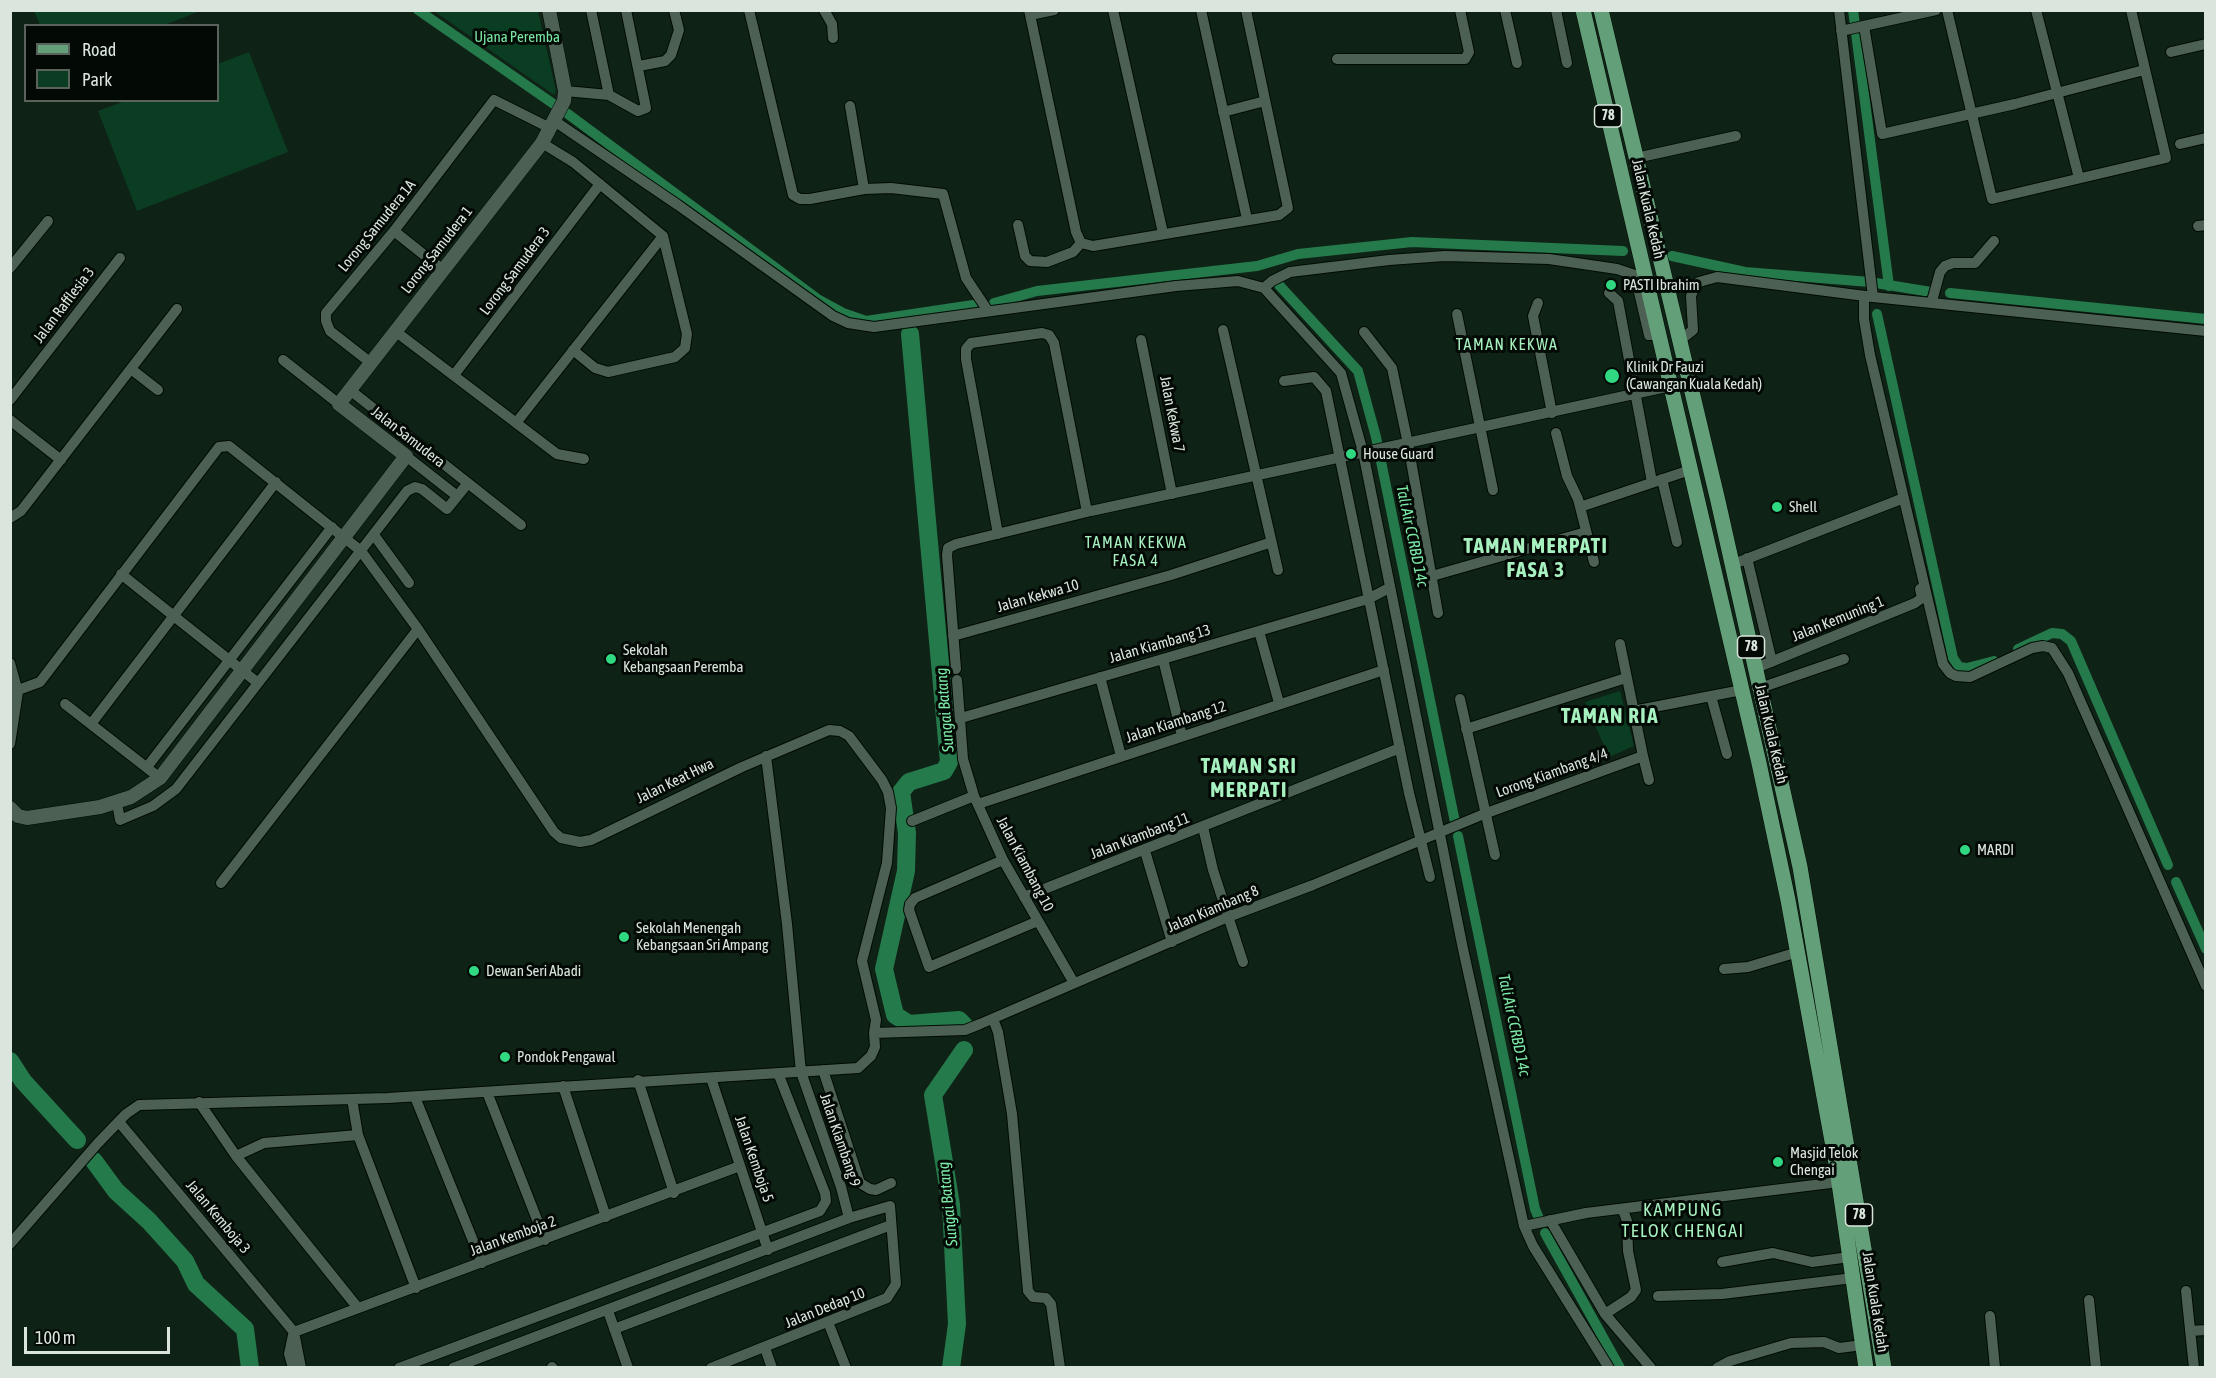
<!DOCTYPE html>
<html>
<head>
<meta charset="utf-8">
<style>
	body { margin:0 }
	#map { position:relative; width:2216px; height:1378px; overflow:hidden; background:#0f2216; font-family:"Asap Condensed",sans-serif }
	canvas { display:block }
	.frame { position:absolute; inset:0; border:12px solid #dae6dd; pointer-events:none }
	.legend { position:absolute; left:24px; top:24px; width:195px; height:78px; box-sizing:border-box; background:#030a05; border:2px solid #59625b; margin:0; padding:8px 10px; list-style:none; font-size:18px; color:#dae6dd }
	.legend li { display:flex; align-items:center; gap:12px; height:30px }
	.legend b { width:30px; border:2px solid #59625b }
	.scale { position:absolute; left:24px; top:1327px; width:146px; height:27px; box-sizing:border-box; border:3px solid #dae6dd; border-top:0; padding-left:8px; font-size:18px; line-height:21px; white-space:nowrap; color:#dae6dd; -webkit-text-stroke:4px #030a05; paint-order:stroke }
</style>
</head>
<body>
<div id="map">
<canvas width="2216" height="1378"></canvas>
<div class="frame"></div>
<ul class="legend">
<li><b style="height:8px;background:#639f79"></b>Road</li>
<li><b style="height:16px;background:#0a3d22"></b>Park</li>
</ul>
<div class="scale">100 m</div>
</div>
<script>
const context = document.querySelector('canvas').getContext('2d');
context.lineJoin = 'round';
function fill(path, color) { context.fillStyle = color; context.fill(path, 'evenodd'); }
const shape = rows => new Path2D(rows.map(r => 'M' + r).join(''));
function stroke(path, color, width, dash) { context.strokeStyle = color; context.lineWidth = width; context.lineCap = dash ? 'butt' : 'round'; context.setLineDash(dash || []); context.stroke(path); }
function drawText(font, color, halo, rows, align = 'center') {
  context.font = font + ' "Asap Condensed",sans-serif'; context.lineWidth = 6; context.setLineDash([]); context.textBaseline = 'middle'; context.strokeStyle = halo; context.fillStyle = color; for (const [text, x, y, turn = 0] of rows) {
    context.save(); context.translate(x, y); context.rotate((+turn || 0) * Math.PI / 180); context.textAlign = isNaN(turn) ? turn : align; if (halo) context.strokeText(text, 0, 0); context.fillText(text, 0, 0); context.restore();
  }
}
const green = shape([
	[34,11,200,11,162,26,40,25],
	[434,11,538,11,556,91,554,95],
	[249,52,288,152,137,211,98,111,125,101,218,100,218,64],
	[1620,691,1634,746,1609,757,1585,702]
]);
const canal = shape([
	[418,10,568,114,819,300,843,313,866,321,973,305],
	[1853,10,1889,286],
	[1672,256,1745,272,1870,282,1931,292],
	[1279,285,1358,371,1376,437,1455,822],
	[1950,293,2206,319],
	[994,303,1037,291,1257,266,1298,254,1412,242,1623,251],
	[1877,314,1953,658,1959,667,1967,668,1994,661],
	[2018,649,2052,633,2062,634,2071,641,2168,865],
	[1458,836,1535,1209,1540,1221],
	[2176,882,2206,949],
	[1545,1233,1620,1368]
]);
const river = shape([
	[910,334,949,762,944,771,909,782,901,792,907,833,906,871,884,969,895,1015,909,1024,959,1020,964,1025],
	[10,1061,23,1081,77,1140],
	[94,1161,116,1191,149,1221,185,1261,196,1284,245,1329,250,1368],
	[951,1368,957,1324,951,1205,933,1095,964,1050]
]);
const street = shape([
	[591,10,609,95],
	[749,10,793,195,800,199,810,199,864,189,891,188,943,194,966,278,988,311],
	[824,10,832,24,833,38],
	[1029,10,1076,232,1081,243,1093,246,1279,215,1288,208,1246,10],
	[1113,10,1163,233],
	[1201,10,1247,219],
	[1505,10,1517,63],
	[1556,10,1567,63],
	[1839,10,1873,297],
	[1947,10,1992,199,2166,158,2131,10],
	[2036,10,2079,178],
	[1030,15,1054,10],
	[1864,26,1882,134,2015,104,2144,70],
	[1841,31,1936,10],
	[2171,52,2206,44],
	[1337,59,1465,59,1469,52,1460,10],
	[639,66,665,61,671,55,679,30,674,10],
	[565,91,609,95,638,111,646,108,626,10],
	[850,106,864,189],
	[1223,112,1265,101],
	[553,120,678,205,833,316,848,323,874,327,1176,286,1238,281,1264,288,1341,373,1363,452,1463,949,1524,1226,1533,1246,1609,1368],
	[542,143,573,162,663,236,687,334,685,348,675,357,608,372,595,368,573,350],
	[2180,144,2206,138],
	[1636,158,1736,136],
	[1018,225,1025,256,1030,261,1047,262,1073,252,1081,243],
	[2198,226,2206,225],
	[394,231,443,270],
	[10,268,48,221],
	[1264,288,1272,281,1290,272,1389,260,1445,256,1549,259,1617,269,1635,275,1649,335,1658,335],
	[1609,293,1618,301,1652,482],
	[1864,296,1864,319,1870,355,1943,664,1950,673,1956,676,1970,677,2032,648,2043,646,2052,648,2068,673,2206,986],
	[1932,301,1940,272,1945,266,1953,263,1975,263,1994,241],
	[1538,303,1533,316,1552,413],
	[1457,314,1493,490],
	[1223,330,1278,570],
	[395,331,557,454,584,459],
	[1364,332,1392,368,1408,444,1438,613],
	[1141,340,1172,494],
	[1679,341,1693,330,1691,296,1694,288,1699,282,1717,277,1873,297,2206,331],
	[283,360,339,404],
	[371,363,330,331,326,321,326,313,394,231,494,100,550,128],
	[131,369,158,390],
	[454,375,600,184],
	[1284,381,1314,377,1326,391,1409,793,1430,877],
	[350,390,521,525],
	[10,400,120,258],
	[10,420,61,460],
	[516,423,663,236],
	[1556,433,1567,476,1578,499,1594,562],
	[406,456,457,496],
	[1662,479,1677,542],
	[1580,507,1690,470],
	[10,518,21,511,177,309],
	[998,534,966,359,966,349,971,343,1042,333,1049,335,1054,343,1087,512],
	[374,535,409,583],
	[1747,558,1772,662],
	[1731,565,1904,498],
	[121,574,258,683],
	[1432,576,1586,532],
	[1259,631,1279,703],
	[953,636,1171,575,1269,543],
	[1163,659,1182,736],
	[10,663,18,692,10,744],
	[1756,668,1915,603,1922,598,1920,589],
	[956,669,947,555,948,548,956,544,1091,511,1671,386],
	[1100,677,1121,756],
	[957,680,963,759,974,796,1003,860,1074,983],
	[1760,688,1844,659],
	[10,693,40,682,219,447,229,446,361,551,418,629,554,832,561,838,580,842,591,840,742,767,829,730,840,731,849,736,882,780,888,792,891,808,887,863,862,961,876,1020,874,1033,965,1030,980,1024,1228,917,1313,885,1484,814,1643,756,1620,644],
	[1711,696,1727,754],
	[1460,699,1495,855],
	[65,704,160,778],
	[1633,711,1742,690],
	[961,718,1368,599,1389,588],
	[91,724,276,482],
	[1466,729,1626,678],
	[766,756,787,924,801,1072,841,1187,849,1218],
	[1643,756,1649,780],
	[147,767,332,527],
	[117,803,120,820,153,806,176,789,407,491,415,487,422,489,447,509,468,483],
	[978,804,1384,670],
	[912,821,974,796],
	[1203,827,1213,870,1243,962],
	[1145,851,1172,942],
	[1003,860,915,898,910,904,909,910,929,967,1038,921],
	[221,883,418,629],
	[1024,897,1400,748],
	[1724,969,1748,967,1798,952],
	[993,1019,998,1032,1012,1114,1028,1291,1033,1297,1046,1298,1051,1304,1060,1368],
	[823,1070,860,1183,870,1189,876,1190,891,1183],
	[711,1078,768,1250],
	[638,1080,674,1193],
	[563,1086,606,1217],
	[487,1092,545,1240],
	[415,1097,482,1263],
	[352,1099,358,1135,416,1288],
	[199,1102,236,1156,358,1308],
	[119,1122,294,1332,301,1368],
	[236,1156,264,1143,358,1135],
	[1550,1220,1605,1314,1651,1368],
	[1524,1226,1586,1213,1839,1182],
	[10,1244,98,1143,126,1114,139,1105,388,1098,858,1068,871,1056,875,1047,874,1033],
	[1722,1262,1773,1253,1812,1262,1850,1257],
	[2186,1291,2194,1368],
	[1658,1296,1722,1294,1853,1278],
	[2089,1300,2096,1368],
	[608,1311,628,1368],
	[1605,1314,1631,1297,1636,1290,1628,1251,1627,1221,1623,1210],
	[1990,1316,1995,1368],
	[828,1322,846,1368],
	[614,1329,891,1225],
	[2190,1331,2206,1330],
	[294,1332,740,1166],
	[765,1348,772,1368],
	[552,1367,553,1368],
	[293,1368,289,1354,293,1335],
	[399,1368,820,1211,826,1201,825,1193,778,1073],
	[453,1368,849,1218,890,1206,896,1284,887,1298,711,1368],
	[1717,1368,1730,1361,1791,1343,1824,1342,1839,1348,1863,1345]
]);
const secondary = shape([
	[10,808,18,816,27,818,100,807,131,797,160,778,406,456,339,404,542,143,564,101,565,91,549,10]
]);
const primary = shape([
	[1583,10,1759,763,1788,900,1836,1163,1866,1368],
	[1601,10,1718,501,1800,867,1884,1368]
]);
const markers = [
	[1611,285,6,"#31d882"],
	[1612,376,8,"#31d882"],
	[1351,454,6,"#31d882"],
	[1777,507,6,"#31d882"],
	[611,659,6,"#31d882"],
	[1965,850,6,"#31d882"],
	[624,937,6,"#31d882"],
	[474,971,6,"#31d882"],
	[505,1057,6,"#31d882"],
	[1778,1162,6,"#31d882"]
];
const shields = [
	[1608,116,27],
	[1751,647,27],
	[1859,1215,27]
];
const shieldNames = [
	["78",1608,116],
	["78",1751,647],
	["78",1859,1215]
];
const parkNames = [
	["Ujana Peremba",517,37]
];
const streetNames = [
	["Jalan Kuala Kedah",1648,209,77],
	["Lorong Samudera 1A",377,226,-51],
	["Lorong Samudera 1",437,250,-52],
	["Lorong Samudera 3",515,271,-53],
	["Jalan Rafflesia 3",64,305,-53],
	["Jalan Kekwa 7",1172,414,79],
	["Jalan Samudera",408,437,38],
	["Jalan Kekwa 10",1038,596,-16],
	["Jalan Kemuning 1",1838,619,-22],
	["Jalan Kiambang 13",1160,644,-16],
	["Jalan Kiambang 12",1176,722,-18],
	["Jalan Kuala Kedah",1771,734,77],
	["Lorong Kiambang 4/4",1552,773,-20],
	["Jalan Keat Hwa",675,781,-26],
	["Jalan Kiambang 11",1140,836,-21],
	["Jalan Kiambang 10",1025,864,62],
	["Jalan Kiambang 8",1213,909,-23],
	["Jalan Kiambang 9",840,1140,71],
	["Jalan Kemboja 5",754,1159,71],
	["Jalan Kemboja 3",218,1217,50],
	["Jalan Kemboja 2",513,1236,-20],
	["Jalan Kuala Kedah",1875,1302,81],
	["Jalan Dedap 10",825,1308,-22]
];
const poiNames = [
	["PASTI Ibrahim",1623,285],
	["Klinik Dr Fauzi",1626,367],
	["(Cawangan Kuala Kedah)",1626,384],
	["House Guard",1363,454],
	["Shell",1789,507],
	["Sekolah",623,650],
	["Kebangsaan Peremba",623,667],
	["MARDI",1977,850],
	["Sekolah Menengah",636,928],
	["Kebangsaan Sri Ampang",636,945],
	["Dewan Seri Abadi",486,971],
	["Pondok Pengawal",517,1057],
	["Masjid Telok",1790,1153],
	["Chengai",1790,1170]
];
const neighbourhoodNames = [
	["TAMAN KEKWA",1507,345],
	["TAMAN KEKWA",1136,543],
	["FASA 4",1136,561]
];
const waterNames = [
	["Tali Air CCRBD 14c",1412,536,78],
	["Sungai Batang",945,710,-95],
	["Tali Air CCRBD 14c",1514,1025,78],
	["Sungai Batang",948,1204,-96]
];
const quarterNames = [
	["KAMPUNG",1683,1210],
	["TELOK CHENGAI",1683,1231]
];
const districtNames = [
	["TAMAN MERPATI",1536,546],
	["FASA 3",1536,570],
	["TAMAN RIA",1610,716],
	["TAMAN SRI",1249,766],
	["MERPATI",1249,790]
];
fill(green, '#0a3d22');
stroke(canal, '#257a4b', 10);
stroke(river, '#257a4b', 18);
stroke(street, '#000b03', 12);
stroke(secondary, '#000b03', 15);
stroke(primary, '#000b03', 16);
stroke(street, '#4c6153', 10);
stroke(secondary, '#4c6153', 14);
stroke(primary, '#639f79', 15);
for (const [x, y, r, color] of markers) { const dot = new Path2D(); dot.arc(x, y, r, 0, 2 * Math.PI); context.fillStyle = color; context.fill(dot); stroke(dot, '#030a05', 2); }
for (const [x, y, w] of shields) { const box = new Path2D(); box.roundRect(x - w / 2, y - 11, w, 22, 4.5); context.fillStyle = '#030a05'; context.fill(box); stroke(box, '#dae6dd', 1.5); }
drawText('bold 14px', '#dae6dd', null, shieldNames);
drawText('15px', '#7ae8a4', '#030a05', parkNames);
drawText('15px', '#dae6dd', '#030a05', streetNames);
drawText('15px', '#dae6dd', '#030a05', poiNames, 'left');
context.letterSpacing = '1.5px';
drawText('16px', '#a7f1c0', '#030a05', neighbourhoodNames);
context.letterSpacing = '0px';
drawText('italic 16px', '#7ce9a6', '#030a05', waterNames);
context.letterSpacing = '1.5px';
drawText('18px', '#a7f1c0', '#030a05', quarterNames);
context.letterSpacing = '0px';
context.letterSpacing = '1.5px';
drawText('bold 21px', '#a7f1c0', '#030a05', districtNames);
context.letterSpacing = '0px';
</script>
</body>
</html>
